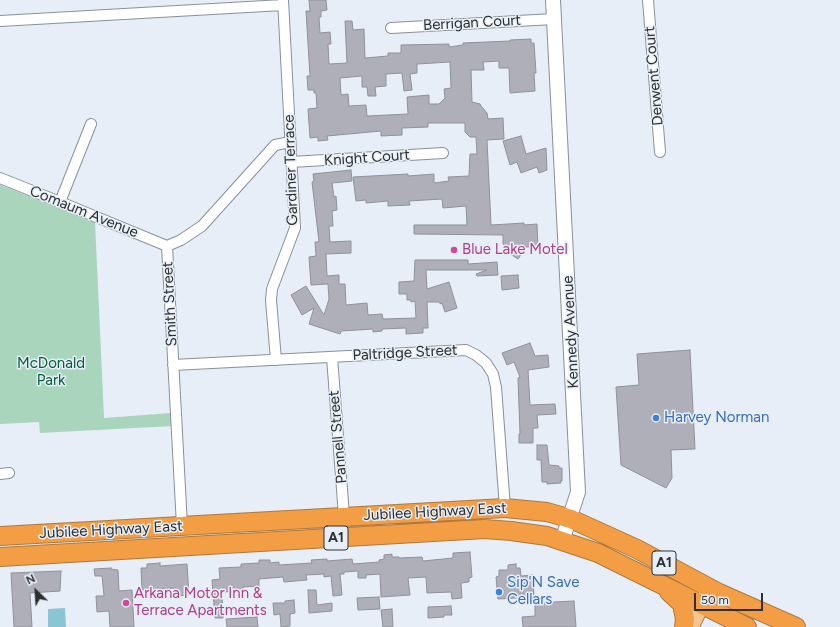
<!DOCTYPE html>
<html>
<head>
<meta charset="utf-8">
<style>
	body { margin:0 }
	#map { position:relative; width:840px; height:627px; overflow:hidden; background:#e7eef7; font-family:Figtree,sans-serif }
	canvas { display:block }
	.north { position:absolute; left:16px; top:571px; width:40px; height:40px; -webkit-text-stroke:3px #e7eef7; paint-order:stroke; rotate:335deg; font-size:11px; font-weight:700; line-height:16px; text-align:center; color:#2d3033 }
	.north::after { content:''; display:block; margin:auto; width:14px; height:18px; background:#2d3033; clip-path:polygon(50% 0,100% 100%,50% 72%,0 100%) }
	.scale { position:absolute; left:694px; top:593px; width:69px; height:18px; box-sizing:border-box; border:2px solid #2d3033; border-top:0; padding-left:5px; font-size:12px; line-height:14px; white-space:nowrap; color:#2d3033; -webkit-text-stroke:3px #e7eef7; paint-order:stroke }
</style>
</head>
<body>
<div id="map">
<canvas width="840" height="627"></canvas>
<div class="north">N</div>
<div class="scale">50 m</div>
</div>
<script>
const context = document.querySelector('canvas').getContext('2d');
context.lineJoin = 'round';
function fill(path, color) { context.fillStyle = color; context.fill(path, 'evenodd'); }
const shape = rows => new Path2D(rows.map(r => 'M' + r).join(''));
function stroke(path, color, width, dash) { context.strokeStyle = color; context.lineWidth = width; context.lineCap = dash ? 'butt' : 'round'; context.setLineDash(dash || []); context.stroke(path); }
function drawText(font, color, halo, rows, align = 'center') {
  context.font = font + ' Figtree,sans-serif'; context.lineWidth = 3; context.setLineDash([]); context.textBaseline = 'middle'; context.strokeStyle = halo; context.fillStyle = color; for (const [text, x, y, turn = 0] of rows) {
    context.save(); context.translate(x, y); context.rotate((+turn || 0) * Math.PI / 180); context.textAlign = isNaN(turn) ? turn : align; if (halo) context.strokeText(text, 0, 0); context.fillText(text, 0, 0); context.restore();
  }
}
const green = shape([
	[0,185,95,222,104,418,171,413,173,426,40,433,39,422,0,424]
]);
const water = shape([
	[65,608,66,627,48,627,48,609]
]);
const building = shape([
	[309,0,326,0,327,10,321,11,321,17,319,17,320,33,330,32,331,44,328,44,329,64,347,63,345,21,352,21,353,30,364,29,365,58,388,56,388,53,401,53,401,45,449,44,449,47,463,45,463,43,510,41,510,40,531,39,531,43,534,43,536,73,534,73,535,91,510,93,509,68,499,68,499,61,483,62,484,70,471,70,472,102,480,104,481,106,487,113,488,119,503,118,504,139,487,140,491,225,524,223,524,225,537,224,538,246,526,247,518,259,507,252,509,248,503,244,503,235,414,234,414,225,467,225,466,206,443,208,442,199,409,201,410,205,388,206,388,201,366,203,366,200,356,201,353,177,408,174,408,176,434,174,434,183,449,181,448,177,469,176,470,154,477,154,476,137,470,137,465,132,465,123,428,123,428,127,402,128,402,135,381,136,381,131,327,136,328,140,318,141,318,137,310,138,308,109,317,108,316,93,314,93,314,90,308,90,307,76,310,76,306,11,310,11,309,0],
	[450,62,451,88,444,89,445,98,439,104,429,104,429,95,407,97,408,114,367,116,366,105,349,106,348,94,341,95,340,78,362,76,362,87,367,87,368,96,376,96,375,87,386,86,386,74,402,73,404,91,412,90,410,74,417,73,417,64,450,62],
	[521,136,526,154,546,148,547,170,539,173,537,167,521,173,517,162,510,165,503,141,521,136],
	[351,170,352,181,332,183,334,197,336,196,337,210,332,211,333,226,329,226,330,242,351,241,351,253,326,254,327,276,339,275,339,284,345,284,346,305,367,303,368,315,382,314,383,319,416,318,415,301,411,302,411,300,407,300,407,294,399,294,399,282,414,281,415,260,468,260,468,264,497,262,498,275,477,276,476,274,487,270,426,270,427,289,449,282,457,308,445,312,442,303,440,304,440,302,427,302,428,328,423,328,423,333,406,334,406,328,382,329,382,331,373,332,373,329,341,331,340,334,309,324,314,308,302,315,291,295,306,286,324,315,329,299,328,284,311,285,309,257,316,256,315,242,319,242,312,182,314,181,313,174,351,170],
	[518,275,519,288,502,290,501,276,518,275],
	[530,343,535,356,548,355,549,367,528,370,530,405,555,404,556,414,537,415,538,428,533,428,533,443,519,443,519,434,520,434,518,378,520,377,514,362,507,365,502,353,530,343],
	[690,350,695,449,671,450,672,478,666,488,621,465,616,387,639,385,637,354,690,350],
	[537,445,547,445,549,465,559,466,559,468,562,468,562,481,560,481,561,483,547,484,547,482,542,482,541,460,537,460,537,445],
	[470,552,472,577,469,578,469,582,461,583,462,598,452,599,451,592,427,593,426,577,408,578,410,595,381,597,380,574,366,575,366,578,358,578,358,571,344,572,344,574,340,574,342,595,333,596,331,576,324,577,324,574,306,575,307,580,284,582,283,577,259,579,259,586,243,587,243,591,222,592,223,618,215,618,212,580,220,579,219,568,241,567,241,564,259,563,259,560,270,560,270,563,279,562,279,565,312,563,311,560,327,559,327,561,352,559,353,564,379,562,379,560,384,559,384,555,392,554,392,557,399,557,399,558,422,557,423,561,453,558,453,553,470,552],
	[160,563,160,566,187,564,189,595,176,596,176,588,142,590,141,568,147,568,147,564,160,563],
	[516,564,516,568,520,568,521,576,533,575,534,597,498,599,496,577,499,576,499,570,508,570,508,565,516,564],
	[111,568,111,569,118,570,119,591,132,590,134,627,110,627,109,611,97,612,96,596,104,596,102,576,95,576,94,569,111,568],
	[61,571,60,591,30,593,32,627,14,627,11,573,61,571],
	[308,590,316,590,317,605,332,603,332,611,309,613,308,590],
	[379,597,380,609,358,610,357,598,379,597],
	[294,600,295,613,290,614,290,626,281,627,280,614,274,615,273,603,285,603,285,601,294,600],
	[574,601,576,627,523,627,522,617,535,616,535,603,574,601],
	[451,606,452,615,444,615,444,617,428,618,428,607,451,606],
	[392,609,393,627,383,627,381,610,392,609],
	[257,617,258,627,227,627,226,619,257,617]
]);
const street = shape([
	[648,0,660,152],
	[0,21,283,5],
	[391,28,554,19],
	[291,162,443,153],
	[0,178,60,202,167,246],
	[60,202,91,124],
	[332,357,344,516],
	[276,360,271,300,272,289,295,228,283,0],
	[173,365,466,350,476,355,486,363,493,374,496,387,505,508],
	[0,474,9,473],
	[182,526,167,246,181,240,202,226,275,145,290,142]
]);
const secondary = shape([
	[553,0,578,492,562,541]
]);
const primary = shape([
	[691,627,707,594]
]);
const highway = shape([
	[0,536,505,508,547,512,571,519,637,549,719,593,796,627],
	[0,557,485,529,511,531,547,536,598,553,747,627],
	[669,592,682,604,685,619,684,627]
]);
const markers = [
	[454,250,4,"#d1479c"],
	[656,418,4,"#3f7fe0"],
	[499,592,4,"#3f7fe0"],
	[126,603,4,"#d1479c"]
];
const shields = [
	[336,538,24],
	[664,563,24]
];
const shieldNames = [
	["A1",336,538],
	["A1",664,563]
];
const streetNames = [
	["Berrigan Court",472,23,-3],
	["Derwent Court",654,76,-95],
	["Knight Court",367,158,-4],
	["Gardiner Terrace",291,170,-92],
	["Comaum Avenue",84,212,22],
	["Smith Street",170,304,-93],
	["Kennedy Avenue",571,332,-93],
	["Paltridge Street",405,353,-3],
	["Pannell Street",338,437,-95],
	["Jubilee Highway East",435,512,-3],
	["Jubilee Highway East",111,530,-3]
];
const hotelNames = [
	["Blue Lake Motel",462,250],
	["Arkana Motor Inn &",134,594],
	["Terrace Apartments",134,611]
];
const parkNames = [
	["McDonald",51,364],
	["Park",51,381]
];
const shopNames = [
	["Harvey Norman",664,418],
	["Sip'N Save",507,583],
	["Cellars",507,600]
];
fill(green, '#a8d5bc');
fill(water, '#8bc5d3');
fill(building, '#afafb9');
stroke(building, '#90909a', 1);
stroke(street, '#8a9099', 12);
stroke(secondary, '#8a9099', 16);
stroke(primary, '#ae783e', 17);
stroke(highway, '#ae783e', 20);
stroke(street, '#fff', 10);
stroke(secondary, '#fff', 14);
stroke(primary, '#f8c58f', 15);
stroke(highway, '#f39e44', 18);
for (const [x, y, r, color] of markers) { const dot = new Path2D(); dot.arc(x, y, r, 0, 2 * Math.PI); context.fillStyle = color; context.fill(dot); stroke(dot, '#e7eef7', 1.5); }
for (const [x, y, w] of shields) { const box = new Path2D(); box.roundRect(x - w / 2, y - 12, w, 24, 3); context.fillStyle = '#e7eef7'; context.fill(box); stroke(box, '#2d3033', 1); }
drawText('bold 14px', '#2d3033', null, shieldNames);
drawText('15px', '#2d3033', '#e7eef7', streetNames);
drawText('15px', '#b23c85', '#e7eef7', hotelNames, 'left');
drawText('15px', '#045c3b', '#e7eef7', parkNames);
drawText('15px', '#366cbe', '#e7eef7', shopNames, 'left');
</script>
</body>
</html>
